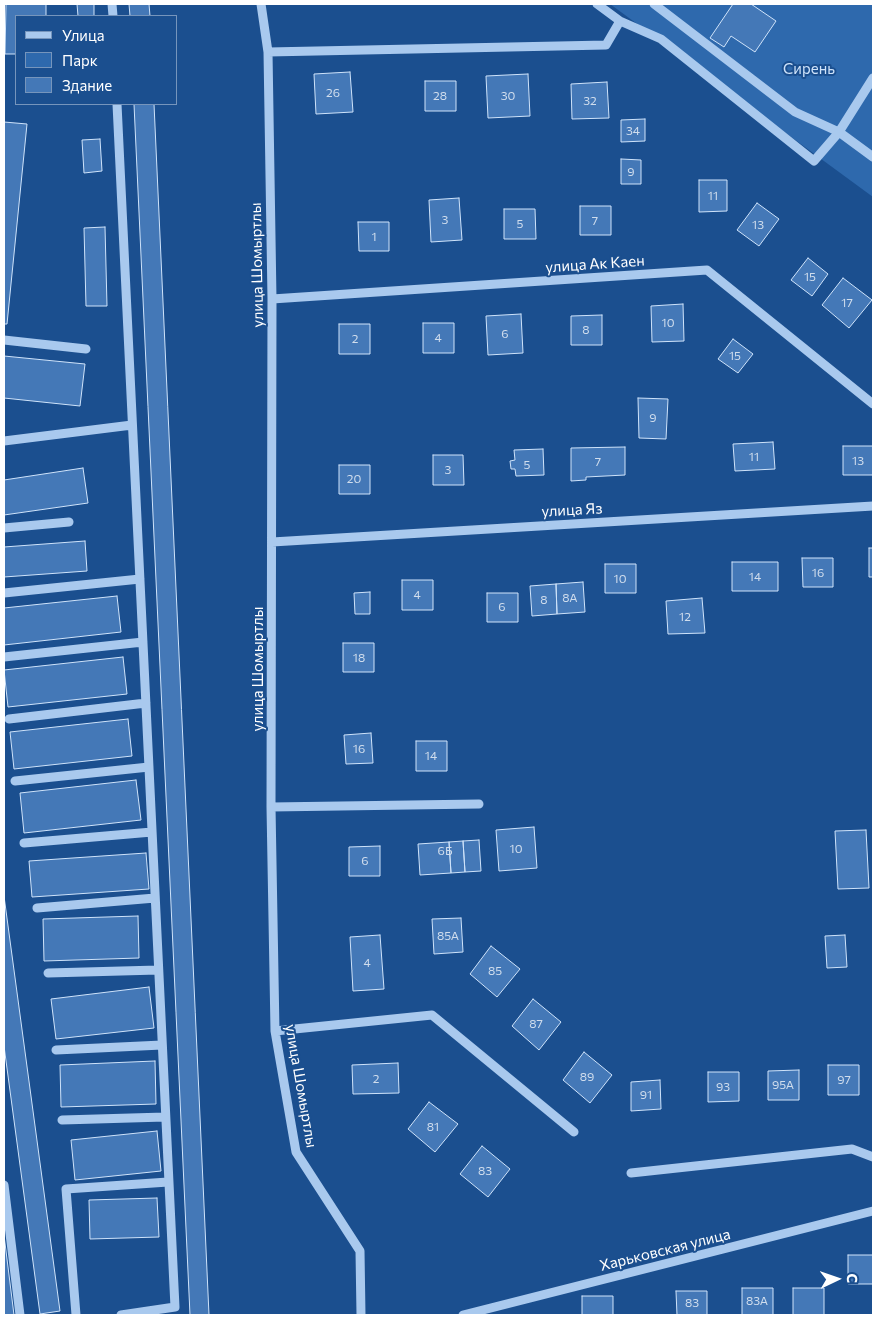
<!DOCTYPE html>
<html>
<head>
<meta charset="utf-8">
<style>
	body { margin:0 }
	#map { position:relative; width:877px; height:1319px; overflow:hidden; background:#1b4f8f; font-family:Commissioner,sans-serif }
	canvas { display:block }
	.frame { position:absolute; inset:0; border:5px solid #fff; pointer-events:none }
	.legend { position:absolute; left:15px; top:15px; width:162px; height:90px; box-sizing:border-box; background:#1b4f8f; border:1px solid #7695bc; margin:0; padding:6px 9px; list-style:none; font-size:15px; color:#fff }
	.legend li { display:flex; align-items:center; gap:10px; height:25px }
	.legend b { width:25px; border:1px solid #7695bc }
	.north { position:absolute; left:812px; top:1254px; width:50px; height:50px; -webkit-text-stroke:4px #1b4f8f; paint-order:stroke; rotate:87deg; font-size:14px; font-weight:700; line-height:20px; text-align:center; color:#fff }
	.north::after { content:''; display:block; margin:auto; width:18px; height:22px; background:#fff; clip-path:polygon(50% 0,100% 100%,50% 72%,0 100%) }
</style>
</head>
<body>
<div id="map">
<canvas width="877" height="1319"></canvas>
<div class="frame"></div>
<ul class="legend">
<li><b style="height:6px;background:#a9c9ee"></b>Улица</li>
<li><b style="height:14px;background:#2e69ad"></b>Парк</li>
<li><b style="height:14px;background:#4478b7"></b>Здание</li>
</ul>
<div class="north">С</div>
</div>
<script>
const context = document.querySelector('canvas').getContext('2d');
context.lineJoin = 'round';
function fill(path, color) { context.fillStyle = color; context.fill(path, 'evenodd'); }
const shape = rows => new Path2D(rows.map(r => 'M' + r).join(''));
function stroke(path, color, width, dash) { context.strokeStyle = color; context.lineWidth = width; context.lineCap = dash ? 'butt' : 'round'; context.setLineDash(dash || []); context.stroke(path); }
function drawText(font, color, halo, rows, align = 'center') {
  context.font = font + ' Commissioner,sans-serif'; context.lineWidth = 4; context.setLineDash([]); context.textBaseline = 'middle'; context.strokeStyle = halo; context.fillStyle = color; for (const [text, x, y, turn = 0] of rows) {
    context.save(); context.translate(x, y); context.rotate((+turn || 0) * Math.PI / 180); context.textAlign = isNaN(turn) ? turn : align; if (halo) context.strokeText(text, 0, 0); context.fillText(text, 0, 0); context.restore();
  }
}
const green = shape([
	[610,4,873,4,873,197]
]);
const building = shape([
	[6,4,46,4,46,16,16,16,16,54,5,54,6,4],
	[77,4,94,4,94,16,78,16,77,4],
	[129,4,149,4,150,16,130,16,129,4],
	[733,4,751,4,776,21,755,52,731,36,724,47,710,38,733,4],
	[350,72,353,112,316,114,314,74,350,72],
	[528,74,530,116,488,118,486,76,528,74],
	[425,81,456,81,456,111,425,111,425,81],
	[607,82,609,118,572,119,571,84,607,82],
	[134,104,154,104,209,1315,190,1315,134,104],
	[645,119,645,141,621,142,621,120,645,119],
	[4,122,27,124,7,324,4,324,4,122],
	[100,139,102,171,84,173,82,140,100,139],
	[621,159,641,160,641,184,621,184,621,159],
	[699,180,727,180,727,211,699,212,699,180],
	[459,198,462,240,431,242,429,200,459,198],
	[757,203,779,219,759,246,737,230,757,203],
	[580,206,611,206,611,235,580,235,580,206],
	[504,209,535,209,536,239,504,239,504,209],
	[358,222,389,222,389,251,359,251,358,222],
	[105,227,107,306,86,306,84,228,105,227],
	[808,258,828,274,812,296,791,280,808,258],
	[843,278,872,300,849,328,822,305,843,278],
	[683,304,684,341,652,342,651,306,683,304],
	[521,314,523,353,488,355,486,316,521,314],
	[602,315,602,345,571,345,571,316,602,315],
	[423,323,454,323,454,353,423,353,423,323],
	[339,324,370,324,370,354,339,354,339,324],
	[733,339,753,354,738,373,718,359,733,339],
	[4,356,85,364,80,406,4,398,4,356],
	[638,398,668,399,666,439,639,438,638,398],
	[773,442,775,469,735,471,733,444,773,442],
	[843,446,873,446,873,475,843,475,843,446],
	[625,447,625,475,586,477,586,480,571,481,571,448,625,447],
	[543,449,544,475,516,476,515,469,511,469,510,461,515,460,514,450,543,449],
	[433,455,463,455,464,485,433,485,433,455],
	[339,465,370,465,370,494,339,494,339,465],
	[83,468,88,503,4,515,4,480,83,468],
	[85,541,87,571,4,577,4,547,85,541],
	[869,548,873,548,873,577,869,577,869,548],
	[802,558,833,558,833,587,803,587,802,558],
	[732,562,778,562,778,591,732,591,732,562],
	[605,564,636,564,636,593,605,593,605,564],
	[402,580,433,580,433,610,402,610,402,580],
	[583,582,585,612,557,614,556,584,583,582],
	[556,584,557,614,532,616,530,586,556,584],
	[370,592,370,614,355,614,354,593,370,592],
	[487,593,518,593,518,622,487,622,487,593],
	[117,596,121,632,4,645,4,608,117,596],
	[702,598,705,633,668,634,666,601,702,598],
	[343,643,374,643,374,672,343,672,343,643],
	[123,657,127,694,8,707,4,670,123,657],
	[128,719,132,756,14,769,10,732,128,719],
	[371,733,373,763,346,764,344,735,371,733],
	[416,741,447,741,447,771,416,771,416,741],
	[136,780,141,820,24,833,20,793,136,780],
	[534,827,537,868,499,871,496,830,534,827],
	[866,830,869,888,838,889,835,831,866,830],
	[479,840,481,871,465,872,463,841,479,840],
	[463,841,465,872,451,873,449,842,463,841],
	[449,842,451,873,420,875,418,844,449,842],
	[380,846,380,876,349,876,349,847,380,846],
	[146,853,149,889,32,897,29,861,146,853],
	[4,896,60,1311,40,1314,4,1046,4,896],
	[138,916,139,958,44,961,43,919,138,916],
	[461,918,463,952,434,954,432,919,461,918],
	[380,935,384,989,353,991,350,937,380,935],
	[845,935,847,967,827,968,825,936,845,935],
	[491,946,520,969,497,997,470,974,491,946],
	[149,987,154,1028,56,1039,51,999,149,987],
	[533,999,561,1022,539,1050,512,1026,533,999],
	[584,1052,612,1075,590,1103,563,1080,584,1052],
	[155,1061,156,1104,61,1107,60,1065,155,1061],
	[398,1063,399,1093,353,1094,352,1065,398,1063],
	[828,1065,859,1065,859,1095,828,1095,828,1065],
	[799,1070,799,1100,768,1100,768,1071,799,1070],
	[708,1072,739,1072,739,1101,708,1102,708,1072],
	[660,1080,661,1109,631,1111,631,1082,660,1080],
	[429,1102,458,1124,435,1152,408,1129,429,1102],
	[157,1131,161,1171,75,1180,71,1140,157,1131],
	[482,1146,510,1169,488,1197,460,1174,482,1146],
	[157,1198,159,1237,90,1239,89,1200,157,1198],
	[4,1235,14,1315,4,1315,4,1235],
	[848,1255,873,1255,873,1284,848,1284,848,1255],
	[742,1288,773,1288,773,1315,742,1315,742,1288],
	[793,1288,824,1288,824,1315,793,1315,793,1288],
	[676,1291,707,1291,707,1315,677,1315,676,1291],
	[582,1296,613,1296,613,1315,582,1315,582,1296]
]);
const minor = shape([
	[112,4,113,16],
	[261,4,268,52,272,299,271,807,275,1031,296,1152,360,1251,361,1315],
	[597,4,620,21],
	[654,4,795,112,839,132,873,157],
	[268,52,606,45,620,21,661,39,814,161,839,132,873,78],
	[117,104,175,1307,121,1315],
	[272,299,707,270,873,404],
	[4,340,86,349],
	[4,441,132,425],
	[4,528,69,522],
	[272,542,873,506],
	[4,593,140,579],
	[4,657,143,642],
	[9,719,146,703],
	[15,781,149,767],
	[271,807,479,804],
	[24,843,152,832],
	[37,908,155,898],
	[48,973,158,970],
	[275,1031,432,1015,574,1132],
	[56,1050,162,1045],
	[62,1120,165,1117],
	[631,1173,852,1149,873,1157],
	[4,1185,20,1315],
	[76,1315,66,1189,168,1182],
	[463,1315,873,1211]
]);
const numberNames = [
	["26",333,93],
	["28",440,96],
	["30",508,96],
	["32",590,101],
	["34",633,131],
	["9",631,172],
	["11",713,196],
	["3",445,220],
	["7",595,221],
	["5",520,224],
	["13",758,225],
	["1",374,237],
	["15",810,277],
	["17",847,303],
	["10",668,323],
	["8",586,330],
	["6",505,334],
	["4",438,338],
	["2",355,339],
	["15",735,356],
	["9",653,418],
	["11",754,457],
	["13",858,461],
	["7",598,462],
	["5",527,465],
	["3",448,470],
	["20",354,479],
	["16",818,573],
	["14",755,577],
	["10",620,579],
	["4",417,595],
	["8А",570,598],
	["8",544,600],
	["6",502,607],
	["12",685,617],
	["18",359,658],
	["16",359,749],
	["14",431,756],
	["10",516,849],
	["6Б",445,851],
	["6",365,861],
	["85А",448,936],
	["4",367,963],
	["85",495,971],
	["87",536,1024],
	["89",587,1077],
	["2",376,1079],
	["97",844,1080],
	["95А",783,1085],
	["93",723,1087],
	["91",646,1095],
	["81",433,1127],
	["83",485,1171],
	["83А",757,1301],
	["83",692,1303]
];
const parkNames = [
	["Сирень",809,69]
];
const streetNames = [
	["улица Ак Каен",595,264,-4],
	["улица Шомыртлы",257,265,-91],
	["улица Яз",572,510,-3],
	["улица Шомыртлы",258,669,-90],
	["улица Шомыртлы",301,1086,80],
	["Харьковская улица",665,1250,-14]
];
fill(green, '#2e69ad');
fill(building, '#4478b7');
stroke(building, '#cfe3fa', 1);
stroke(minor, '#a9c9ee', 9);
drawText('12px', '#d0dded', null, numberNames);
drawText('15px', '#cfe3fa', '#1b4f8f', parkNames);
drawText('15px', '#fff', '#1b4f8f', streetNames);
</script>
</body>
</html>
